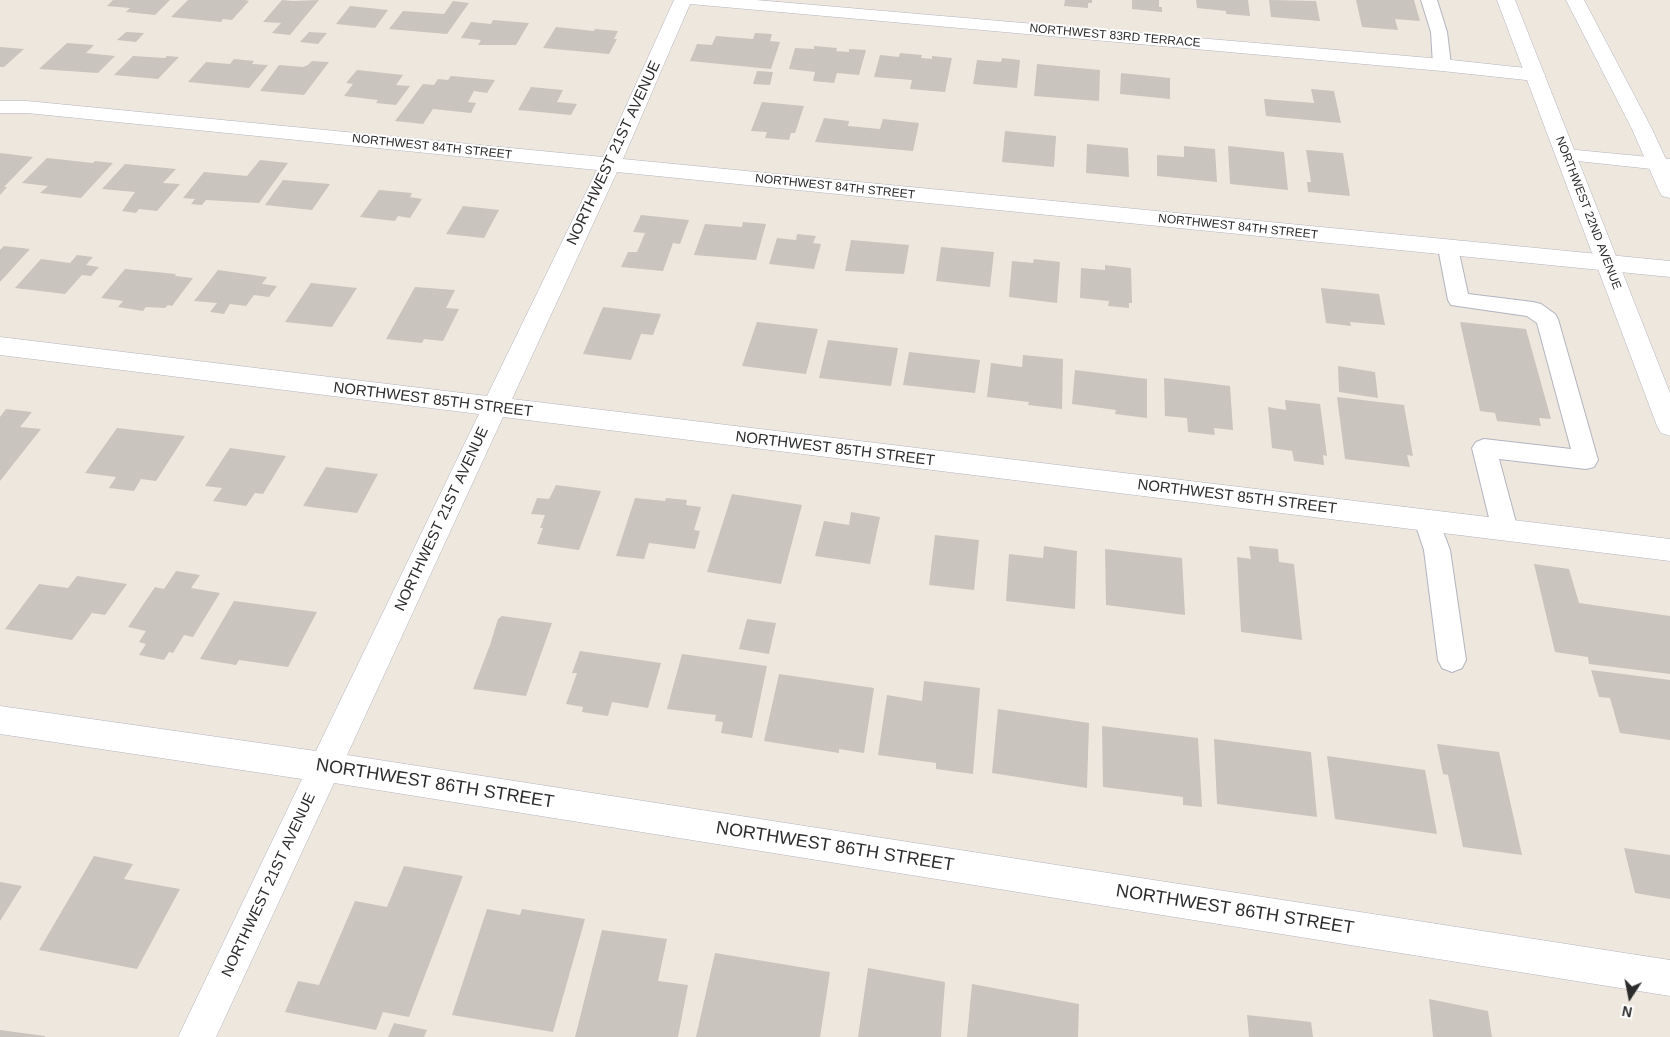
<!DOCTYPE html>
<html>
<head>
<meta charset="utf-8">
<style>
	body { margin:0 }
	#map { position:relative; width:1670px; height:1037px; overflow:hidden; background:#eee7dd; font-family:Helvetica,sans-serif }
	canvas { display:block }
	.north { position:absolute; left:1605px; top:972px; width:50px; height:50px; -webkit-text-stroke:4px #fff; paint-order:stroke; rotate:191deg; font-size:14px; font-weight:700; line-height:20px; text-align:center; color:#2c2c2c }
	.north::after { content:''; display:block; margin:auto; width:18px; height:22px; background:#2c2c2c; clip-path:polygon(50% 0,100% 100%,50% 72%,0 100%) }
</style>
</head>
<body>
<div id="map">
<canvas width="1670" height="1037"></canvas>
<div class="north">N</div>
</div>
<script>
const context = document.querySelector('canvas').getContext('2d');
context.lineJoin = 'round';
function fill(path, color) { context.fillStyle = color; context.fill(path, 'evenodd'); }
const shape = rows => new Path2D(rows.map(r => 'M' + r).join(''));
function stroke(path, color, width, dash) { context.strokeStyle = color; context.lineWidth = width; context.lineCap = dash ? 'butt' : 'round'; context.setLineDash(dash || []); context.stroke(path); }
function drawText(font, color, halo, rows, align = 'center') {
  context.font = font + ' Helvetica,sans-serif'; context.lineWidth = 4; context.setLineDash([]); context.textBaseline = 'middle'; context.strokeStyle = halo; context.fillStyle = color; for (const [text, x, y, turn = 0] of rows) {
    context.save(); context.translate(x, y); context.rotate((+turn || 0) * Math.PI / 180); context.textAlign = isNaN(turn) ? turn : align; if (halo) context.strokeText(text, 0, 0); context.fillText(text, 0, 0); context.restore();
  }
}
const building = shape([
	[113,0,170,0,155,15,126,12,130,8,107,6],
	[188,0,245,0,249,1,232,20,223,19,221,22,171,17],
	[282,0,293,1,319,0,290,35,272,33,281,23,263,22],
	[1065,0,1092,0,1092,3,1088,3,1088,8,1064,6],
	[1132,0,1159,0,1159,7,1162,7,1162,12,1132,9],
	[1196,0,1248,0,1250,16,1226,14,1226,11,1197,8],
	[1269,0,1316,1,1320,21,1271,17],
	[1356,0,1414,0,1420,21,1395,19,1398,30,1362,27],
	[453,1,469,3,447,34,389,29,403,11,444,14],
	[350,6,388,10,375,28,336,24],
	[493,20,529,23,516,45,478,45,481,40,461,38,471,22,491,24],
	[556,27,594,31,595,29,618,31,614,39,617,39,609,54,543,48],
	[126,32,144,33,136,42,117,40],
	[309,32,327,33,318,44,300,42],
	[755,33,772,34,770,41,780,42,771,69,690,61,697,44,712,45,716,36,753,39],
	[67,43,94,45,86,53,115,56,98,73,39,69],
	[814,46,837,48,836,51,849,52,849,49,866,50,859,75,837,73,834,83,813,81,815,72,789,69,795,48,814,49],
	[0,47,24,49,4,67,0,67],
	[900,53,922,55,921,58,932,59,932,56,952,58,945,92,910,89,912,80,874,77,880,55,899,57],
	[133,56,165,58,167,56,179,57,158,79,114,75],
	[1002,58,1020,60,1017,88,973,84,977,60,1001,62],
	[234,59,254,61,252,64,268,65,249,88,188,82,206,62,230,64],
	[312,61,329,62,304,95,260,91,279,65,303,67,308,65],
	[1037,64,1100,70,1099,101,1034,96],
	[357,70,403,75,396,85,410,86,396,105,376,103,378,100,344,96,353,84,346,83],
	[757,71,773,72,770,85,753,84],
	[1121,73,1170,78,1170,99,1120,94],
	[451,76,495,80,487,93,474,91,468,102,476,103,471,113,433,109,423,124,395,121,423,84,434,85,438,79,448,80],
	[531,87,563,90,557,102,577,104,571,115,518,110],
	[1311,89,1334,91,1341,123,1266,116,1264,99,1314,103],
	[762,102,804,106,795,133,791,133,789,140,765,138,767,132,751,131],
	[824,118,849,121,848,126,880,129,883,119,919,123,913,151,815,142],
	[1005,131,1056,136,1054,167,1002,162],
	[1087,144,1128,148,1129,177,1086,173],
	[1184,146,1215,149,1217,182,1157,176,1157,155,1184,157],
	[1228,146,1284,152,1288,190,1230,184],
	[1306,150,1343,153,1350,196,1308,192,1307,182,1311,182],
	[0,153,33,157,4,187,7,187,0,195],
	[47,158,93,163,95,161,113,163,81,198,40,193,48,186,22,183],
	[260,160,288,163,259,203,206,200,202,205,191,204,195,199,183,198,204,172,247,176],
	[125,164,176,169,163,183,180,184,157,211,139,209,136,213,122,211,135,192,102,189],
	[283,180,330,184,312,210,265,205],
	[379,190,412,193,410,197,422,199,410,218,398,216,395,221,360,217],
	[463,206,499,210,484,238,446,234],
	[641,215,689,220,680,244,673,243,663,271,621,267,628,252,637,252,645,233,633,232],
	[743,222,766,224,756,260,694,255,705,224,742,227],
	[797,234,816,236,813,243,821,244,814,269,769,264,777,238,796,240],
	[851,240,909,245,904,274,845,271],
	[4,246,30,249,0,282,0,250],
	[941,247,994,252,990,287,936,281],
	[77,255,93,257,86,265,99,267,91,276,82,275,65,294,15,288,41,259,70,263],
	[1034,259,1060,262,1057,303,1009,297,1012,261,1033,263],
	[1105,265,1131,268,1132,303,1129,303,1129,308,1108,306,1109,301,1080,298,1081,268,1105,270],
	[125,269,176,274,175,276,193,278,172,306,168,305,165,308,146,307,143,311,118,307,123,301,101,298],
	[218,270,267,277,262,284,277,286,269,297,254,295,246,306,230,304,224,314,210,312,217,303,194,301],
	[311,283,357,288,332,327,285,322],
	[415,287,455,290,446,308,459,309,443,341,424,339,422,343,386,339],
	[1321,288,1379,294,1385,325,1350,322,1351,326,1326,323],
	[603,307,661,314,653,335,641,334,631,360,583,354],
	[757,322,818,329,806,374,742,366],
	[1460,322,1526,329,1551,419,1539,418,1541,426,1497,421,1495,413,1480,411],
	[828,340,898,348,891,386,819,378],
	[909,352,980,360,975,393,903,385],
	[1023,355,1063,359,1062,409,1028,405,1029,402,987,397,991,363,1022,367],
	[1338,366,1375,372,1378,398,1339,392],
	[1075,370,1147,379,1147,418,1115,414,1116,410,1072,404],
	[1164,378,1230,386,1233,430,1214,428,1215,435,1188,432,1187,418,1165,416],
	[1337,397,1404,405,1413,456,1407,455,1410,467,1345,459],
	[1285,400,1320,404,1327,456,1323,455,1324,465,1294,461,1292,451,1272,448,1268,407,1286,410],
	[6,409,32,412,20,427,41,429,0,481,0,417],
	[117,428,185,436,156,481,141,479,134,491,109,488,116,477,85,473],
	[230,448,286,456,263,494,255,493,246,506,213,501,222,488,205,486],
	[326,467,378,474,357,513,303,506],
	[556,485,601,491,579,550,537,544,543,528,540,528,545,515,531,514,537,498,549,499],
	[732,494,802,505,781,584,707,572],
	[635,498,665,501,666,498,687,500,686,505,701,507,694,530,700,531,695,549,649,543,644,559,616,556],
	[851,512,880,517,870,564,815,556,824,521,849,525],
	[935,535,979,540,974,590,929,585],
	[1044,546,1077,551,1075,609,1006,601,1009,554,1043,558],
	[1249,546,1278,549,1279,562,1294,564,1302,640,1241,632,1237,557,1251,559],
	[1105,549,1182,558,1185,615,1106,605],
	[1534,564,1569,569,1579,603,1670,616,1670,674,1589,664,1588,657,1555,652],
	[176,571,200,575,191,588,220,593,193,637,184,635,173,653,169,652,164,660,139,655,146,644,139,642,146,631,128,627,155,587,164,589],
	[77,576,127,584,105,615,92,613,72,640,5,629,39,584,68,588],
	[234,601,317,612,288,667,239,660,236,665,200,659],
	[502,616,552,623,526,696,473,689,490,645,498,619],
	[747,619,776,623,769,654,739,649],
	[580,651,661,663,648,708,612,702,608,716,582,712,583,707,566,704,577,673,572,673],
	[682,654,767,666,752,738,721,733,723,722,715,721,716,715,667,709],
	[1591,670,1670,680,1670,740,1620,733,1610,698,1599,697],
	[779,674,874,688,864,753,839,749,839,753,764,741],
	[924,681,980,688,973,774,936,769,936,763,878,755,887,695,922,701],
	[998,709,1089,723,1087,788,992,773],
	[1102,726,1198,738,1202,807,1183,805,1183,797,1103,787],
	[1214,739,1311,752,1317,817,1217,804],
	[1437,744,1499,752,1522,855,1463,847,1448,775,1443,774],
	[1327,756,1425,770,1437,834,1335,819],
	[1624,848,1670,855,1670,899,1635,893],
	[94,856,133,864,124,879,180,889,137,969,39,950],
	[404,866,463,876,409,1017,383,1012,376,1030,285,1012,298,981,319,985,355,901,387,907],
	[0,882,22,886,0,921],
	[487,909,520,915,522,909,585,919,553,1032,452,1015],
	[602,930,667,939,658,981,688,985,678,1037,575,1037],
	[715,953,830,972,820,1037,696,1037],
	[868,968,945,982,941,1037,858,1037],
	[972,984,1079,1004,1078,1037,967,1037],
	[1429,999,1488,1011,1492,1037,1433,1037],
	[1247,1015,1311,1022,1313,1037,1249,1037],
	[394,1023,427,1030,424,1037,388,1037],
	[0,1030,45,1036,45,1037,0,1037]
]);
const service = shape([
	[1421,0,1437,0,1447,32,1451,65,1448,69,1442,70,1436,69,1433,65,1431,32,1421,0],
	[1448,241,1455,243,1458,248,1468,294,1533,302,1541,304,1555,314,1558,319,1598,460,1594,467,1586,469,1499,459,1518,530,1514,537,1505,540,1496,537,1492,530,1472,448,1476,442,1484,439,1571,449,1537,323,1527,316,1451,305,1448,300,1438,248,1441,243,1448,241],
	[1427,510,1436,513,1450,550,1466,660,1462,668,1452,672,1442,668,1438,660,1424,550,1414,520,1418,513,1427,510]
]);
const minor = shape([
	[674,0,756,0,1442,59,1535,69,1542,71,1545,75,1542,79,1535,81,1442,71,690,4,623,159,1670,261,1670,277,617,172,512,399,1670,539,1670,561,503,417,347,755,1670,960,1670,996,334,783,216,1037,178,1037,302,779,0,734,0,706,316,751,479,414,0,355,0,337,487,396,597,170,27,113,0,113,0,101,27,101,603,157,674,0],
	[1566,149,1670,159,1670,171,1559,159,1556,155,1559,151,1566,149]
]);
const secondary = shape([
	[1497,0,1515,0,1670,393,1670,436,1661,433,1657,426,1497,0],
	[1566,0,1584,0,1652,129,1670,168,1670,198,1662,196,1659,191,1632,129,1566,0]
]);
const farStreetnames = [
	["NORTHWEST 83RD TERRACE",1115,36,5],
	["NORTHWEST 84TH STREET",432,147,6],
	["NORTHWEST 84TH STREET",835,187,6],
	["NORTHWEST 22ND AVENUE",1588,213,69],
	["NORTHWEST 84TH STREET",1238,227,6]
];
const streetNames = [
	["NORTHWEST 21ST AVENUE",614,153,-65],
	["NORTHWEST 85TH STREET",433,400,7],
	["NORTHWEST 85TH STREET",835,449,7],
	["NORTHWEST 85TH STREET",1237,497,7],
	["NORTHWEST 21ST AVENUE",442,519,-65],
	["NORTHWEST 21ST AVENUE",269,885,-65]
];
const nearStreetnames = [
	["NORTHWEST 86TH STREET",435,784,9],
	["NORTHWEST 86TH STREET",835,847,9],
	["NORTHWEST 86TH STREET",1235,910,9]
];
fill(building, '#c9c4bd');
stroke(service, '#b2b4c0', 2);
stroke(minor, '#b2b4c0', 1);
stroke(secondary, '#b2b4c0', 1);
fill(service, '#fff');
fill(minor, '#fff');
fill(secondary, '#fff');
drawText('12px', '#2c2c2c', '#fff', farStreetnames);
drawText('15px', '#2c2c2c', '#fff', streetNames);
drawText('18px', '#2c2c2c', '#fff', nearStreetnames);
</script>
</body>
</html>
